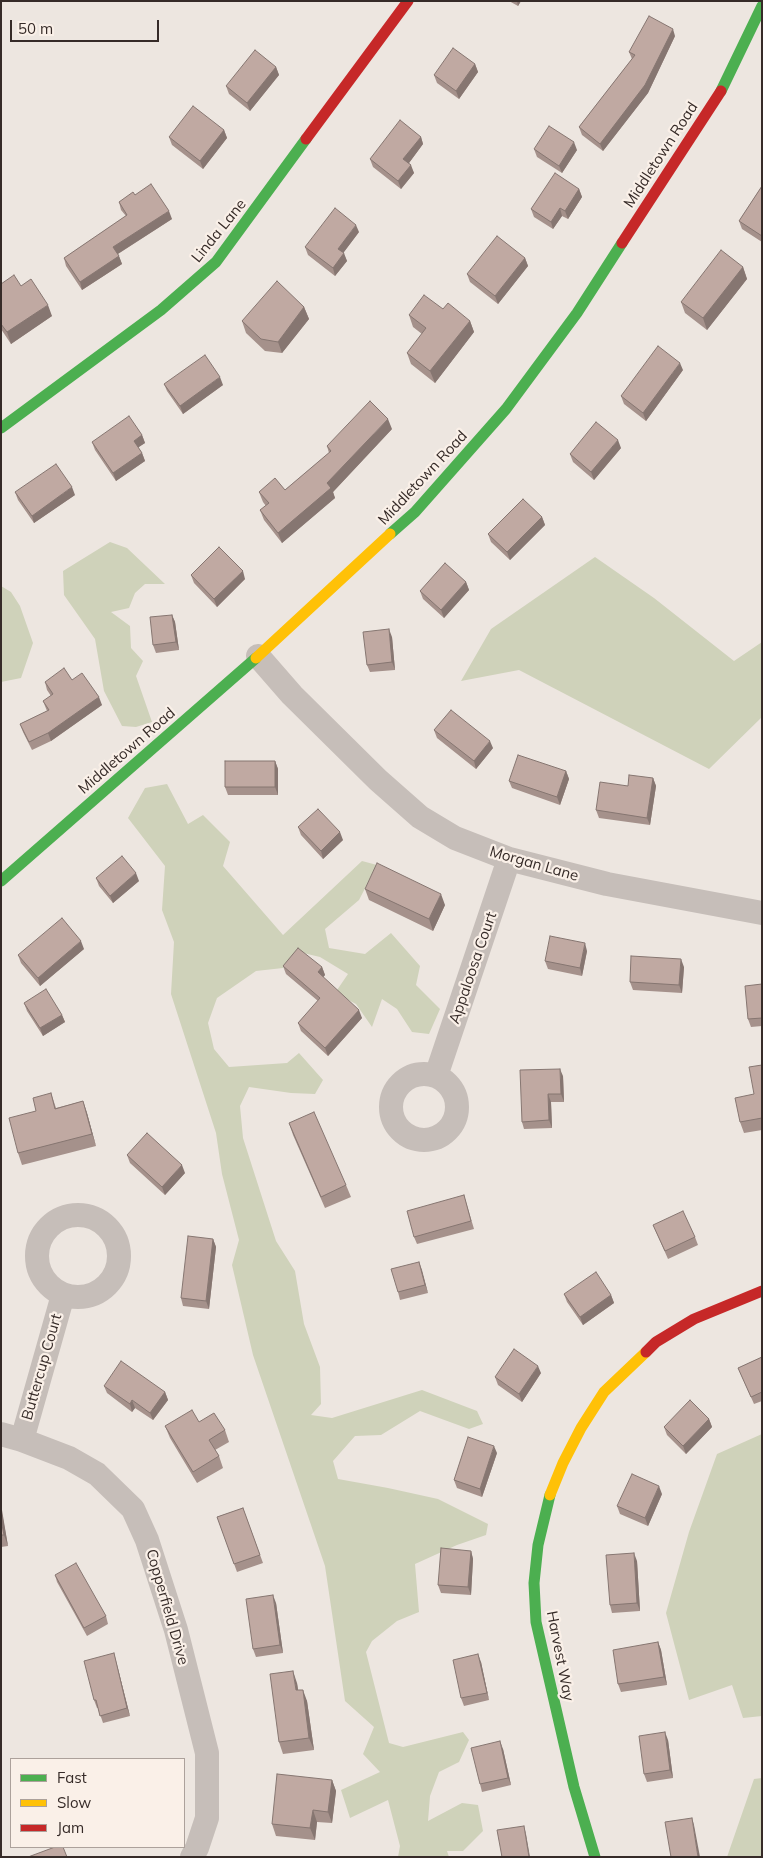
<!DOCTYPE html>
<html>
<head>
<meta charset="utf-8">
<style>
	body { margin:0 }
	#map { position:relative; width:763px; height:1858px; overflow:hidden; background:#ede6e0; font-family:Mulish,sans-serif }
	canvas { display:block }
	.frame { position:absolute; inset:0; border:2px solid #362b28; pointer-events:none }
	.legend { position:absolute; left:10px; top:1758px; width:175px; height:90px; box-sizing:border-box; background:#faf0e8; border:1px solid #aca19b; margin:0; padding:6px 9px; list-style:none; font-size:15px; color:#362b28 }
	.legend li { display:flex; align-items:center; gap:10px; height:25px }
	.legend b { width:25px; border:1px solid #aca19b }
	.scale { position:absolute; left:10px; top:20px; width:149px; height:22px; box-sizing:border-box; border:2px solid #362b28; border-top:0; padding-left:6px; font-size:15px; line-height:18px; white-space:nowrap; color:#362b28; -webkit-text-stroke:4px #faf0e8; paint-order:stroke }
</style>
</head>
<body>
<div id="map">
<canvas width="763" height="1858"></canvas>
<div class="frame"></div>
<ul class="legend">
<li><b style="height:6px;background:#4caf50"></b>Fast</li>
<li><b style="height:6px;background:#ffc107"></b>Slow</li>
<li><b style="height:6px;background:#c62828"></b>Jam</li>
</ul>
<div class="scale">50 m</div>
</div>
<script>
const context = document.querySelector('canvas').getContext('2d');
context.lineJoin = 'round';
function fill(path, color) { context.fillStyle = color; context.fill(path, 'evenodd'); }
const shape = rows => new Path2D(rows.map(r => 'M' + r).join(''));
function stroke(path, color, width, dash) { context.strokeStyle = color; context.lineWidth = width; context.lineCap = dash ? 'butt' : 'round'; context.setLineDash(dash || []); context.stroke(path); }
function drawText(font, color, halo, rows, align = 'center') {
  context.font = font + ' Mulish,sans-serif'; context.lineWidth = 4.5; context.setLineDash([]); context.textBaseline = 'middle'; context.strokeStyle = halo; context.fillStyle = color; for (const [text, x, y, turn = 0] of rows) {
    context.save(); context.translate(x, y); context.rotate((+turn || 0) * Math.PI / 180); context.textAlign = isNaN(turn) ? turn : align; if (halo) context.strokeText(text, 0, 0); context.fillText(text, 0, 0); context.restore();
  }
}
const green = shape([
	[110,542,127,548,165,584,145,584,135,593,129,608,111,612,130,626,131,648,143,661,136,676,152,722,136,727,122,726,104,691,95,639,64,595,63,571],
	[595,557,654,598,734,661,762,642,762,717,709,769,519,670,461,681,491,629],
	[1,586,11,592,20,606,33,643,21,678,1,682],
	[167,784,188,824,203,815,230,842,223,866,283,935,362,861,377,865,359,900,325,929,329,948,365,954,391,933,420,966,416,985,440,1009,429,1034,412,1032,397,1009,382,999,372,1027,356,1004,335,993,348,974,320,957,299,952,283,968,256,971,217,998,208,1023,214,1049,229,1067,287,1063,299,1053,323,1080,315,1094,291,1093,249,1087,240,1106,243,1138,276,1241,295,1271,304,1324,320,1367,321,1404,311,1415,332,1418,422,1390,477,1411,483,1424,469,1429,420,1411,381,1435,355,1436,333,1461,338,1479,388,1488,438,1499,488,1524,486,1535,457,1545,415,1564,419,1612,397,1621,372,1641,366,1652,389,1743,403,1747,463,1732,469,1740,459,1762,439,1772,430,1796,428,1821,462,1803,478,1805,483,1831,463,1851,447,1851,449,1857,398,1857,400,1846,388,1800,350,1818,341,1790,380,1772,363,1754,374,1727,345,1701,325,1566,253,1355,232,1265,239,1240,222,1174,216,1133,171,994,174,942,162,910,165,866,128,818,145,788],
	[762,1434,762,1716,743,1718,732,1685,689,1700,666,1613,689,1532,717,1454],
	[762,1778,762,1857,727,1857,754,1779]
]);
const street = shape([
	[258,656,292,695,378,780,420,817,455,838,509,859,607,884,762,913],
	'391 1107a33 33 0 1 1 66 0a33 33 0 1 1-66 0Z',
	[436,1076,509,859],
	'37 1256a41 41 0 1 1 82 0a41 41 0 1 1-82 0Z',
	[1,1434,22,1440,69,1458,97,1474,133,1509,147,1540,176,1630,207,1753,207,1818,197,1848,192,1857],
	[22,1440,63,1295]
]);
const fast = shape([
	[721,91,762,6],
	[1,428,161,310,216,262,306,139],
	[390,534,415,512,506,409,577,313,622,243],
	[1,881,256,658],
	[550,1495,538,1545,534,1583,536,1622,574,1787,595,1857]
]);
const slow = shape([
	[256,658,390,534],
	[550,1495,563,1463,581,1428,604,1392,646,1352]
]);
const jam = shape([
	[306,139,408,1],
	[622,243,721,91],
	[646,1352,656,1342,694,1319,762,1291]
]);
const wall = shape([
	[509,1,521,1,518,6],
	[675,36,648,93,603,151,582,135,579,127,632,59,629,52],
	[475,64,478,72,459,99,437,83,434,75],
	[276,67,279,75,250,111,229,94,226,86],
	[224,130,227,138,203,169,172,145,169,137],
	[421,137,423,144,409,163,414,173,401,189,373,167,370,159],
	[534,149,577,150,562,173,537,157],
	[762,186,762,242,742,229,739,221],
	[579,189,582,197,568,219,562,216,553,229,534,217,531,209],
	[135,195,172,219,118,254,122,264,82,290,66,266,64,258,126,216,121,210,119,202],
	[359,232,343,253,347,261,335,276,308,255,305,247],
	[525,258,528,266,498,304,470,282,467,274],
	[743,267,747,279,707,330,685,313,681,302],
	[1,284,52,316,11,344,1,329],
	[304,307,309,319,282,353,265,351,246,333,242,321],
	[443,309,470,321,474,332,435,383,411,364,407,353,422,334,413,327,409,315],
	[683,370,646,421,624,404,621,396],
	[164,384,223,385,183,414,167,391],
	[392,429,333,492,335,498,282,543,264,520,260,510,266,506,263,502,259,492,285,490,329,453,327,446],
	[142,435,145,443,138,447,142,453,145,461,116,481,95,450,92,442],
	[621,448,594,480,573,462,570,454],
	[15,492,75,495,34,523,18,500],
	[542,517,545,525,510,560,491,542,488,534],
	[191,575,245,579,217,607,194,583],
	[466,582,469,590,444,618,423,599,420,591],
	[172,615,175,622,179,650,156,653,153,645],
	[392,637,395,670,370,672,367,665],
	[72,680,102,705,51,741,32,750,23,732,20,724,47,711,43,701,51,696,47,690,45,682],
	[434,730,493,748,476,769,437,738],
	[275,761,278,769,278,795,228,795,225,787],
	[566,771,569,779,560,805,512,788,509,781],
	[653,778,656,786,650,825,599,818,596,810,628,786],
	[298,827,343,840,323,859,301,835],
	[96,878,139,881,113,903,99,886],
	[365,889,445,905,433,931,369,900],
	[84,949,40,986,21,963,18,955],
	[587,951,582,976,548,969,545,961],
	[283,966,322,967,325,975,323,977,362,1018,328,1056,301,1031,298,1023,318,1001,286,974],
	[684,967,682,993,633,990,630,982],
	[762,984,762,1026,751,1027,748,1019],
	[24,1003,62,1015,65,1022,43,1036,27,1011],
	[762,1065,762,1130,744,1133,740,1122,754,1094],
	[563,1076,564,1102,551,1102,552,1128,524,1129,522,1122],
	[51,1093,56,1108,83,1101,87,1113,96,1146,22,1165,18,1153,36,1111],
	[289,1123,346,1185,351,1197,325,1208,293,1135],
	[127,1155,185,1173,165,1195,130,1163],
	[464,1195,474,1229,417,1244,414,1237],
	[653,1225,695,1237,698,1245,668,1259],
	[213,1239,216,1247,209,1309,183,1306,181,1298],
	[419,1262,428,1293,400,1300,398,1292],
	[564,1294,611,1295,614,1303,583,1325,567,1302],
	[762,1357,762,1401,754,1404,738,1368],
	[541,1373,522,1402,498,1385,495,1377],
	[104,1386,165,1392,168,1400,153,1420,135,1408,132,1412,107,1393],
	[709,1419,712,1427,686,1454,667,1435,664,1427],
	[199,1422,225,1430,229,1442,215,1450,219,1456,223,1468,197,1483,170,1438,165,1426],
	[497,1453,482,1497,457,1488,454,1480],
	[662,1494,648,1526,620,1514,617,1506],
	[1,1508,8,1546,1,1547],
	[243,1508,263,1563,237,1572,217,1517],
	[471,1551,473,1559,471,1595,441,1593,438,1585],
	[637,1561,640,1611,612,1613,610,1605],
	[55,1575,106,1616,108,1624,87,1636,57,1582],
	[276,1603,283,1653,256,1657,253,1649],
	[658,1642,661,1650,667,1685,621,1692,618,1684],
	[114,1653,116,1661,130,1716,103,1723,98,1708,97,1708,94,1700],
	[481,1662,489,1700,464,1706,461,1698],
	[297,1683,298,1690,307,1701,314,1750,283,1754,279,1742],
	[668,1740,673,1778,647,1782,644,1774],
	[503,1749,511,1785,482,1792,480,1784],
	[332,1780,336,1791,332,1823,317,1822,315,1840,276,1836,272,1824]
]);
const shadedWall = shape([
	[517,1,521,1,518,6],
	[673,29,675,36,648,93,603,151,600,144],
	[475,64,478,72,459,99,456,91],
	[276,67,279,75,250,111,247,103],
	[224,130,227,138,203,169,200,161],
	[421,137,423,144,406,167,403,159],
	[574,142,577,150,562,173,559,166],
	[411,165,414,173,401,189,398,181],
	[579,189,582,197,568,219,565,211],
	[560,208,562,216,553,229,551,222],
	[169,211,172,219,116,255,113,247],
	[356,225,359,232,341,256,338,249],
	[344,253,347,261,335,276,333,268],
	[119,256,122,264,82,290,80,282],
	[525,258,528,266,498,304,495,296],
	[743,267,747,279,707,330,703,318],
	[48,305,52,316,11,344,7,332],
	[304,307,309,319,282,353,278,342],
	[470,321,474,332,435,383,430,371],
	[680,363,683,370,646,421,643,413],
	[220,377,223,385,183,414,180,406],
	[388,419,392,429,333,492,335,498,282,543,278,533,327,483],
	[142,435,145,443,136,449,134,441],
	[618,440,621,448,594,480,591,472],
	[142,453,145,461,116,481,113,473],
	[72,487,75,495,34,523,32,516],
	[542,517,545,525,510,560,507,552],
	[243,571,245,579,217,607,214,599],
	[466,582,469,590,444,618,441,610],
	[172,615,175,622,179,650,176,642],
	[389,629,392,637,395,670,392,662],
	[99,697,102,705,51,741,48,733],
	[490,741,493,748,476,769,474,761],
	[275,761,278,769,278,795,275,787],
	[566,771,569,779,560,805,557,797],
	[653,778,656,786,650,825,647,818],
	[340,832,343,840,323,859,321,851],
	[136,873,139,881,113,903,110,896],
	[441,894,445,905,433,931,429,919],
	[81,941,84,949,40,986,38,978],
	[585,943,587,951,582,976,580,968],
	[681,959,684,967,682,993,679,985],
	[322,967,325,975,321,980,318,972],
	[359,1010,362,1018,328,1056,325,1048],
	[62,1015,65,1022,43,1036,40,1028],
	[560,1069,563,1076,564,1102,561,1094],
	[548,1094,551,1102,552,1128,549,1120],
	[83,1101,87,1113,96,1146,92,1134],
	[182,1165,185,1173,165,1195,162,1187],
	[213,1239,216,1247,209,1309,206,1301],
	[419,1262,422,1270,428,1293,425,1285],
	[611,1295,614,1303,583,1325,580,1317],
	[538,1366,541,1373,522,1402,519,1394],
	[165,1392,168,1400,153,1420,150,1413],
	[132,1400,135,1408,132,1412,130,1404],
	[709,1419,712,1427,686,1454,683,1446],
	[494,1446,497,1453,482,1497,480,1489],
	[659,1486,662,1494,648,1526,645,1518],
	[1,1508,2,1510,8,1546,4,1535,1,1520],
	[471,1551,473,1559,471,1595,468,1587],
	[634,1553,637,1561,640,1611,637,1603],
	[273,1595,276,1603,283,1653,280,1645],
	[658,1642,661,1650,667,1685,664,1677],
	[114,1653,116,1661,130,1716,127,1708],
	[478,1654,481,1662,489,1700,487,1693],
	[293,1671,297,1683,300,1702,296,1690],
	[303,1690,307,1701,314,1750,309,1738],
	[665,1732,668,1740,673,1778,670,1770],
	[500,1741,503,1749,511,1785,508,1778],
	[332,1780,336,1791,332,1823,328,1812],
	[313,1810,317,1822,315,1840,310,1828],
	[692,1818,694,1825,700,1857,698,1857],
	[524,1826,526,1834,530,1857,529,1857]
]);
const building = shape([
	[649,16,673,29,645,85,600,144,579,127,635,55,629,52,649,16],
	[453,48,475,64,456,91,434,75,453,48],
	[255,50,276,67,247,103,226,86,255,50],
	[193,106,224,130,200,161,169,137,193,106],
	[400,120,421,137,403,159,411,165,398,181,370,159,400,120],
	[549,126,574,142,559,166,534,149,549,126],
	[555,173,579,189,565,211,560,208,551,222,531,209,555,173],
	[151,184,169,211,113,247,119,256,80,282,64,258,127,215,119,202,133,192,135,195,151,184],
	[762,186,762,236,739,221,762,186],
	[335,208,356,225,338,249,344,253,333,268,305,247,335,208],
	[497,236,525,258,495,296,467,274,497,236],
	[721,250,743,267,703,318,681,302,721,250],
	[14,275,21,286,31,279,48,305,7,332,1,324,1,284,14,275],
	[277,281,304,307,278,342,261,339,242,321,277,281],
	[424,295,443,309,448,303,470,321,430,371,407,353,426,328,409,315,424,295],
	[658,346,680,363,643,413,621,396,658,346],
	[205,355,220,377,180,406,164,384,205,355],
	[370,401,388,419,327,483,331,488,278,533,260,510,269,503,259,492,275,478,285,490,331,451,327,446,370,401],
	[129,416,142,435,134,441,142,453,113,473,92,442,129,416],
	[596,422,618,440,591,472,570,454,596,422],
	[56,464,72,487,32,516,15,492,56,464],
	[523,499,542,517,507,552,488,534,523,499],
	[219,547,243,571,214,599,191,575,219,547],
	[445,563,466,582,441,610,420,591,445,563],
	[172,615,176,642,153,645,150,617,172,615],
	[389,629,392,662,367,665,363,632,389,629],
	[64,668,72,680,82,673,99,697,48,733,29,742,20,724,49,710,43,701,53,694,45,682,64,668],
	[451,710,490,741,474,761,434,730,451,710],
	[518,755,566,771,557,797,509,781,518,755],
	[225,761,275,761,275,787,225,787,225,761],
	[629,775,653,778,647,818,596,810,600,782,628,786,629,775],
	[318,809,340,832,321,851,298,827,318,809],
	[122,856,136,873,110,896,96,878,122,856],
	[377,863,441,894,429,919,365,889,377,863],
	[62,918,81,941,38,978,18,955,62,918],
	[550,936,585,943,580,968,545,961,550,936],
	[298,948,322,967,318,972,359,1010,325,1048,298,1023,320,998,283,966,298,948],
	[631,956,681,959,679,985,630,982,631,956],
	[762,984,762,1018,748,1019,745,986,762,984],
	[46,989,62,1015,40,1028,24,1003,46,989],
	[762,1065,762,1118,740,1122,735,1098,754,1094,749,1067,762,1065],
	[560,1069,561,1094,548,1094,549,1120,522,1122,520,1070,560,1069],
	[51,1093,55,1109,83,1101,92,1134,18,1153,9,1118,36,1111,33,1098,51,1093],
	[314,1112,346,1185,321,1197,289,1123,314,1112],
	[147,1133,182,1165,162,1187,127,1155,147,1133],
	[464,1195,471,1221,414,1237,407,1211,464,1195],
	[683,1211,695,1237,665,1251,653,1225,683,1211],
	[188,1236,213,1239,206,1301,181,1298,188,1236],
	[419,1262,425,1285,398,1292,391,1269,419,1262],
	[596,1272,611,1295,580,1317,564,1294,596,1272],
	[514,1349,538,1366,519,1394,495,1377,514,1349],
	[762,1357,762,1392,751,1397,738,1368,762,1357],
	[121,1361,165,1392,150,1413,132,1400,130,1404,104,1386,121,1361],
	[690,1400,709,1419,683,1446,664,1427,690,1400],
	[192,1410,199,1422,214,1413,225,1430,209,1440,219,1456,193,1472,165,1426,192,1410],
	[468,1437,494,1446,480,1489,454,1480,468,1437],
	[632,1474,659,1486,645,1518,617,1506,632,1474],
	[243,1508,260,1555,234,1564,217,1517,243,1508],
	[1,1520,4,1535,1,1535,1,1520],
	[441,1548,471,1551,468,1587,438,1585,441,1548],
	[634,1553,637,1603,610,1605,606,1555,634,1553],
	[76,1563,106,1616,84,1628,55,1575,76,1563],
	[273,1595,280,1645,253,1649,246,1599,273,1595],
	[658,1642,664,1677,618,1684,613,1650,658,1642],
	[114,1653,127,1708,100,1716,96,1700,94,1700,84,1661,114,1653],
	[478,1654,487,1693,461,1698,453,1660,478,1654],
	[293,1671,296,1690,303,1690,309,1738,279,1742,270,1674,293,1671],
	[665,1732,670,1770,644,1774,639,1736,665,1732],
	[500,1741,508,1778,480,1784,471,1748,500,1741],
	[277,1774,332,1780,328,1812,313,1810,310,1828,272,1824,277,1774],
	[692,1818,698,1857,671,1857,665,1822,692,1818],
	[524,1826,529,1857,502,1857,497,1830,524,1826],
	[55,1847,63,1847,67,1857,28,1857,55,1847]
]);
const streetNames = [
	["Middletown Road",661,155,-57],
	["Linda Lane",219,231,-51],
	["Middletown Road",423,478,-47],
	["Middletown Road",127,751,-41],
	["Morgan Lane",534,864,16],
	["Appaloosa Court",473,968,-71],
	["Buttercup Court",42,1367,-74],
	["Copperfield Drive",167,1607,74],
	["Harvest Way",560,1656,79]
];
fill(green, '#cfd2ba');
stroke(street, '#c6beb9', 24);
stroke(fast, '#4caf50', 11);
stroke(slow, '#ffc107', 11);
stroke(jam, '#c62828', 11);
fill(wall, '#a5918b');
fill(shadedWall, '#867671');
fill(building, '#c0a9a2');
stroke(building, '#867671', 1);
drawText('15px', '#362b28', '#faf0e8', streetNames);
</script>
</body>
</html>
